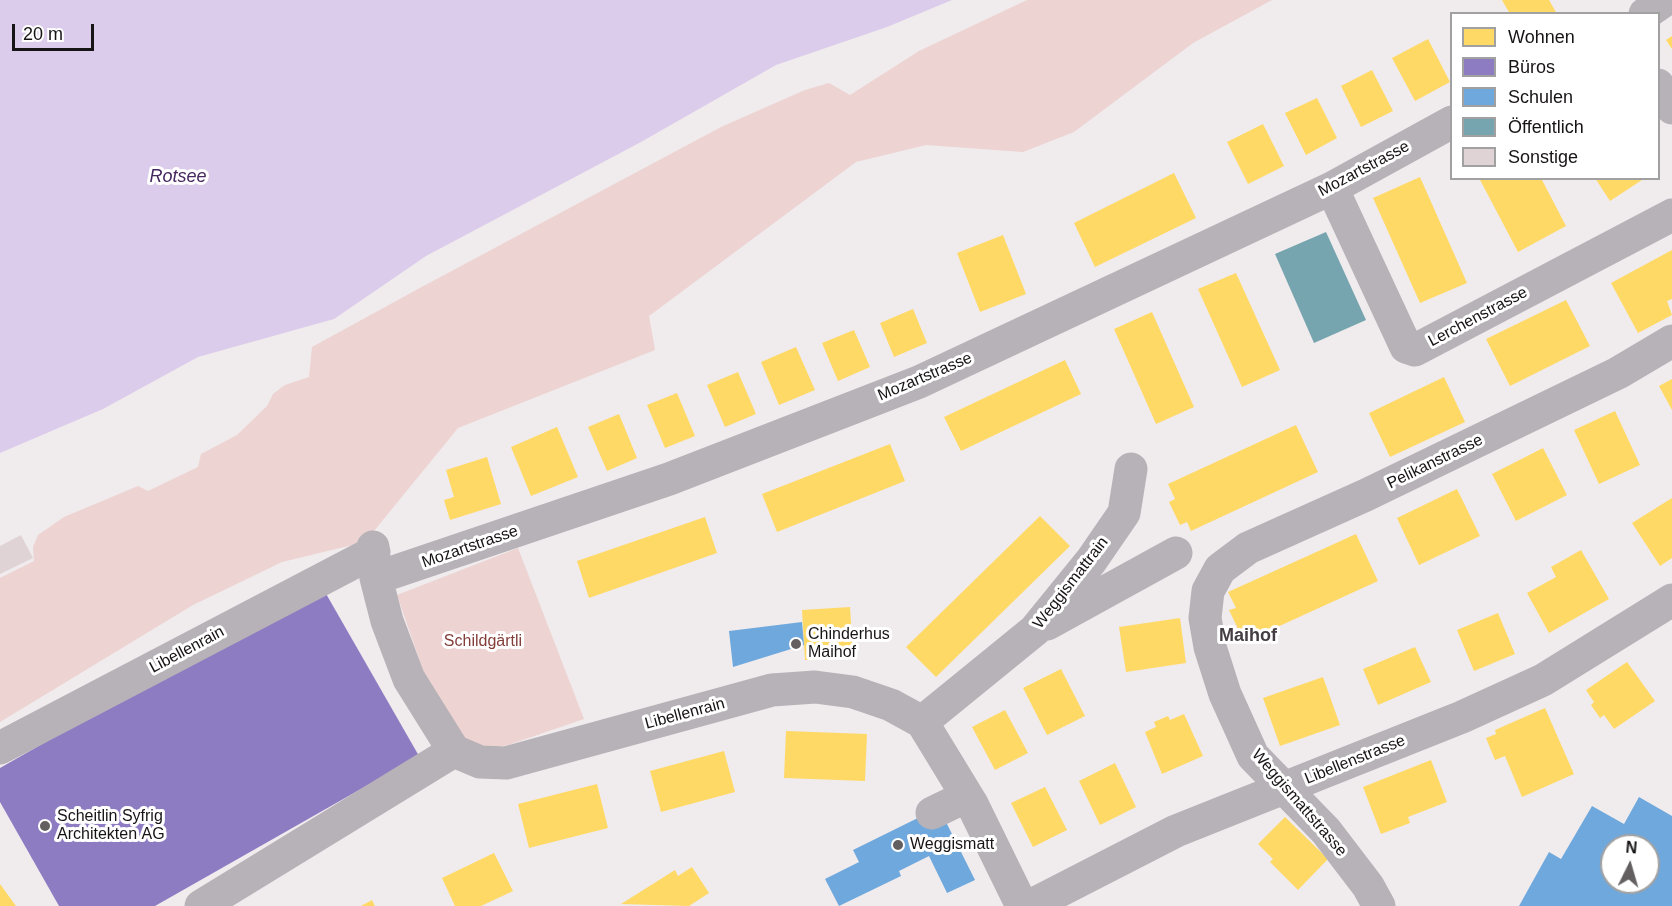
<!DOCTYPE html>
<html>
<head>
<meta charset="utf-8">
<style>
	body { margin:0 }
	#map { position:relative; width:1672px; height:906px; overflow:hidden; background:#f0ebed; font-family:Arial,sans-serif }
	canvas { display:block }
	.legend { position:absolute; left:1450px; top:12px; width:210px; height:168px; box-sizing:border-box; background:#fff; border:2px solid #a2a1a1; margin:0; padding:8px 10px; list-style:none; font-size:18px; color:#171415 }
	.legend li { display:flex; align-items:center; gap:12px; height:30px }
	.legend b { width:30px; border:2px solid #a2a1a1 }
	.north { position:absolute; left:1600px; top:834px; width:60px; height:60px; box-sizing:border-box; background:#fff; border:2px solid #a2a1a1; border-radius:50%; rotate:5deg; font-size:16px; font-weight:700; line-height:24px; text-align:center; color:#171415 }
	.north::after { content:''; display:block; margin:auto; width:21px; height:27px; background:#635f61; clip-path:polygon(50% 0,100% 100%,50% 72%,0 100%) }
	.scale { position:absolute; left:12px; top:24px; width:82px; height:27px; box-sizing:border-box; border:3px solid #171415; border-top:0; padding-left:8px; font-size:18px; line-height:21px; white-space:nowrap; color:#171415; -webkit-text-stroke:4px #fff; paint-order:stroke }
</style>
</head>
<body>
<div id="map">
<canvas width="1672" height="906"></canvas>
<ul class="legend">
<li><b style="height:16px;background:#ffd966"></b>Wohnen</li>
<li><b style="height:16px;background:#8e7cc3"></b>Büros</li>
<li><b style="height:16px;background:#6fa8dc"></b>Schulen</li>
<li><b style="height:16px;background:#76a5af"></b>Öffentlich</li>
<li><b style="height:16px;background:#dfd3d6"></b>Sonstige</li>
</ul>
<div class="north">N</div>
<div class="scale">20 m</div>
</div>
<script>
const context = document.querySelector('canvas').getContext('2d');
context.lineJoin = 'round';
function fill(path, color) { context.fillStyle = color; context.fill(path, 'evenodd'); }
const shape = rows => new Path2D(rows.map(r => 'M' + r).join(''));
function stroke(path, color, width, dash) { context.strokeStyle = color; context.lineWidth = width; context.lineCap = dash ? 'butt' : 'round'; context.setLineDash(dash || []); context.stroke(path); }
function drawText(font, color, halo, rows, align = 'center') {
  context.font = font + ' Arial,sans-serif'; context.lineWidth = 6; context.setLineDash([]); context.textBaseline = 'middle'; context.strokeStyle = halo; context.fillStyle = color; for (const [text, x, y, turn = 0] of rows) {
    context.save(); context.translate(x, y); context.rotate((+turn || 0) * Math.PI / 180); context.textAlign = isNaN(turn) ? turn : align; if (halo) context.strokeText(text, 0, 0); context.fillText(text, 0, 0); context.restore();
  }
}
const green = shape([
	[1027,0,1272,0,1193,43,1074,132,1023,152,926,145,856,162,649,316,655,350,458,428,365,542,282,562,193,605,0,722,0,578,34,561,33,547,38,535,64,517,138,486,148,491,198,467,201,454,237,435,267,406,273,394,285,385,309,377,312,347,418,289,721,127,805,90,829,83,850,95,919,51],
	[518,548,584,719,508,745,485,749,464,741,426,679,397,595]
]);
const water = shape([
	[0,0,952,0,887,27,776,65,641,142,426,256,334,319,198,357,103,409,0,453]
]);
const homes = shape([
	[1502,0,1549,0,1557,14,1510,14],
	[1672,36,1672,49,1666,40],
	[1428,39,1450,82,1415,101,1392,58],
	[1372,70,1393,111,1361,127,1341,86],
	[1317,98,1337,138,1306,155,1285,113],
	[1263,124,1284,166,1248,184,1227,142],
	[1174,173,1196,218,1095,267,1074,223],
	[1420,177,1467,283,1420,303,1373,198],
	[1479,178,1541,178,1566,226,1518,252],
	[1595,178,1645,178,1610,201],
	[1003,235,1026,294,980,312,957,253],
	[1672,250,1672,299,1667,301,1672,315,1638,333,1611,283],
	[1236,273,1280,370,1242,387,1198,289],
	[1566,300,1590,346,1510,386,1486,339],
	[913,309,927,343,894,357,880,323],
	[1152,312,1194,407,1156,424,1114,329],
	[854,330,870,367,838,381,822,343],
	[796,347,815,390,779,405,761,362],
	[1065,360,1081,394,961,451,944,417],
	[738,372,756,414,725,427,707,385],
	[1444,377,1465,422,1390,457,1369,413],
	[1672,379,1672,410,1659,386],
	[677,393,695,436,665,448,647,405],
	[1615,411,1640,465,1599,484,1574,430],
	[619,414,637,458,607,471,588,427],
	[1296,425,1318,472,1191,531,1187,522,1180,525,1169,502,1175,499,1168,484],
	[557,427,578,477,531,496,511,447],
	[890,444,905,481,777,532,762,494],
	[1543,448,1567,495,1516,521,1492,474],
	[487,457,501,504,450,520,444,500,454,497,446,470],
	[1457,489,1480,536,1419,565,1397,518],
	[1672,498,1672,558,1660,566,1632,523],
	[1040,516,1070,546,936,677,906,647],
	[705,517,717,553,589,598,577,561],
	[1356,534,1378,581,1251,639,1247,630,1240,633,1229,610,1236,608,1228,592],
	[1581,550,1609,599,1549,633,1527,593,1556,577,1551,567],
	[850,607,853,657,805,660,802,610],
	[1498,613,1515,654,1474,671,1457,630],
	[1180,618,1186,663,1126,672,1119,627],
	[1415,647,1431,682,1378,705,1363,669],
	[1627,662,1655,701,1614,729,1604,715,1600,718,1591,705,1594,702,1586,690],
	[1061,669,1085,716,1047,735,1023,688],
	[1323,677,1340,725,1280,746,1263,698],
	[1545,708,1574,774,1522,797,1505,756,1495,760,1486,738,1496,734,1495,730],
	[1005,710,1028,753,995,770,972,727],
	[1184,714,1203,756,1162,774,1145,732,1156,727,1154,722,1168,716,1170,720],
	[786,731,867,734,865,781,784,778],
	[724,751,735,792,661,812,650,771],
	[1431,760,1447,802,1408,817,1410,823,1381,834,1363,787],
	[1115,763,1136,807,1100,825,1079,781],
	[597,784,608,828,529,848,518,804],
	[1045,787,1067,830,1033,847,1011,803],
	[1285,817,1328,859,1298,890,1270,862,1273,859,1258,844],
	[494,853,513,891,481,906,455,906,442,878],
	[692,867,709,893,689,906,621,904,675,870,678,876],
	[0,884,16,906,0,906],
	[372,900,375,906,361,906]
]);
const offices = shape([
	[321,585,419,756,155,906,59,906,0,802,0,768]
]);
const schools = shape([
	[802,622,804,645,733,667,729,631],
	[1639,797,1672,816,1672,906,1519,906,1549,852,1561,859,1592,806,1624,824],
	[1612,846,1648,846,1648,882,1612,882],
	[926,814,944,818,975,880,947,893,929,856,899,871,901,876,839,906,825,879,859,862,853,850]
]);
const public = shape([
	[1326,232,1366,320,1314,343,1275,254]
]);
const building = shape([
	[21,535,33,558,0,574,0,546]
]);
const minor = shape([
	[1645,14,1665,0],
	[1658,85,1672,108],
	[1332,188,1406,347,1415,350,1672,215],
	[373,547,376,578,387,621,409,679,454,751,480,762,506,763,772,690,815,687,853,692,891,705,922,722,972,804,1022,906],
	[376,578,669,479,919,382,1332,188,1452,122],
	[1047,624,1176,553],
	[922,722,1035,630,1091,561,1124,513,1131,469],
	[0,748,374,552],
	[932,813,967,796],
	[201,906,454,751],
	[1030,906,1176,831,1462,717,1543,680,1672,600],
	[1379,906,1368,886,1326,831,1253,756,1225,694,1210,647,1205,618,1208,591,1220,569,1248,548,1366,495,1618,373,1672,341]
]);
const markers = [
	[796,644,6,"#635f61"],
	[45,826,6,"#635f61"],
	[898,845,6,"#635f61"]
];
const streetNames = [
	["Mozartstrasse",1364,169,-28],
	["Lerchenstrasse",1478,317,-28],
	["Mozartstrasse",925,377,-23],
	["Pelikanstrasse",1435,462,-26],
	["Mozartstrasse",470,547,-19],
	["Weggismattrain",1071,583,-52],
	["Libellenrain",187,650,-28],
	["Libellenrain",685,714,-15],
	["Libellenstrasse",1355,760,-22],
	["Weggismattstrasse",1299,803,49]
];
const poiNames = [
	["Chinderhus",808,635],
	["Maihof",808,653],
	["Scheitlin Syfrig",57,817],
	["Architekten AG",57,835],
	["Weggismatt",910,845]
];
const parkNames = [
	["Schildgärtli",483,642]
];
const waterNames = [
	["Rotsee",178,177]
];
const neighbourhoodNames = [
	["Maihof",1248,636]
];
fill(green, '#edd3d1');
fill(water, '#dcccec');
fill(homes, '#ffd966');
fill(offices, '#8e7cc3');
fill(schools, '#6fa8dc');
fill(public, '#76a5af');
fill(building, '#dfd3d6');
stroke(minor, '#b7b2b7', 33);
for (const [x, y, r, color] of markers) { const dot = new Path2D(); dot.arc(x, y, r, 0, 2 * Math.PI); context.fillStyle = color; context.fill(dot); stroke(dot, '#fff', 2); }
drawText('16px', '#171415', '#fff', streetNames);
drawText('16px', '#171415', '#fff', poiNames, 'left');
drawText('16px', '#823d38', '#fff', parkNames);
drawText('italic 18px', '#45285f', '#fff', waterNames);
drawText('bold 18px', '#443d41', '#fff', neighbourhoodNames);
</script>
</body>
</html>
